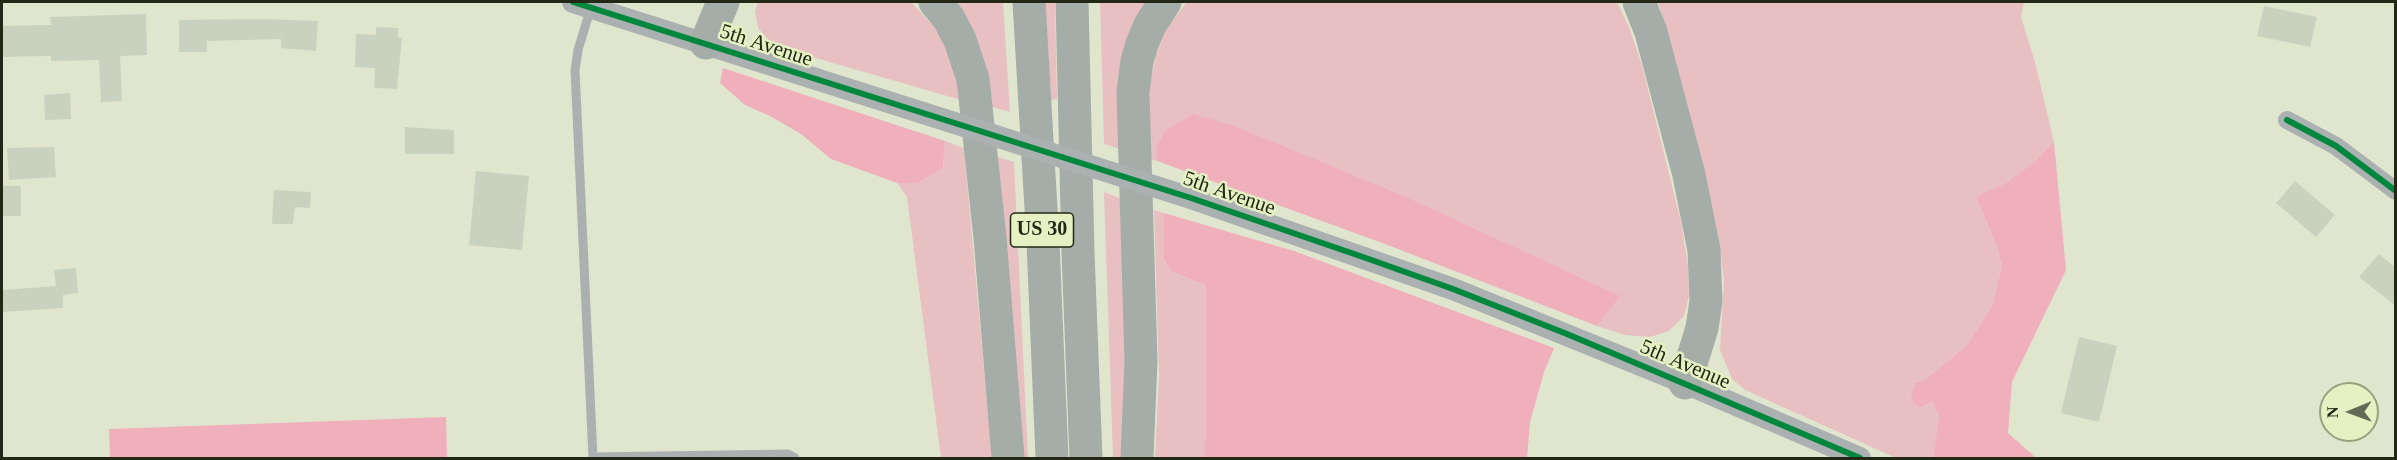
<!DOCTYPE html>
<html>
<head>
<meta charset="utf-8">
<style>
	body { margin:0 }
	#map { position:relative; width:2397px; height:460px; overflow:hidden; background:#e0e6ce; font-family:Georgia,serif }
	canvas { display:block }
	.frame { position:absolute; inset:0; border:3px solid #232716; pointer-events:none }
	.north { position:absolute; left:2319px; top:382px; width:60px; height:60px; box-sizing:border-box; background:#e5f0c3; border:2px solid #97a07e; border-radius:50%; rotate:269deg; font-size:16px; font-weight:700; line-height:24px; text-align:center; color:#232716 }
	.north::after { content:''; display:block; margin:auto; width:21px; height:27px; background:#656a56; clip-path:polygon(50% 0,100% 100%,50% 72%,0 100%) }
</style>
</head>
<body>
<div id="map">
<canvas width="2397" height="460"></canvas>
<div class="frame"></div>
<div class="north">N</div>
</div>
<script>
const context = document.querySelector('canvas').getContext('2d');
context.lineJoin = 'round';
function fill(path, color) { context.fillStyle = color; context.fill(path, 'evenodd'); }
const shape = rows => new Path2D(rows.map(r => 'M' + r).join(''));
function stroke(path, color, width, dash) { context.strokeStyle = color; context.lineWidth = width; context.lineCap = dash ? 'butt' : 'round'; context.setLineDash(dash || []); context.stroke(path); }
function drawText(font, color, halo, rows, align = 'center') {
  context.font = font + ' Georgia,serif'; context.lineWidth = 5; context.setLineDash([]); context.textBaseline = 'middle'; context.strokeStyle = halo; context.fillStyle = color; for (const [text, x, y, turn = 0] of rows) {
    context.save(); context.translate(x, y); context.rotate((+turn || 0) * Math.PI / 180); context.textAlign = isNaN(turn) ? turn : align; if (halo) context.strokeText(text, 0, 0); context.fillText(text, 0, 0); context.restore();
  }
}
const green = shape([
	[758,2,911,2,937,30,947,48,954,67,961,100,774,46,758,28,755,11],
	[952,2,1003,2,1010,112,992,107],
	[1045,2,1055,2,1057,99,1051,100],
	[1100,2,1146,2,1120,149,1104,144],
	[1187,2,1617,2,1629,27,1642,65,1681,222,1688,267,1689,296,1684,316,1669,331,1650,337,1625,335,1597,326,1619,296,1237,127,1157,146,1157,161,1149,159,1150,83,1156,55,1166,29],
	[1658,2,2024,2,2021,17,2035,62,2054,142,2033,163,2007,182,1976,197,1996,244,2002,265,1992,306,1967,345,1926,379,1916,383,1932,401,1939,418,1933,458,1896,458,1745,390,1732,379,1720,350,1724,280,1718,235,1672,49],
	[945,141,964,148,992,458,941,458,907,197,897,183,918,183,943,168],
	[994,156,1014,162,1028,458,1020,458],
	[1104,192,1122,199,1126,292,1123,458,1113,458],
	[1154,210,1164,213,1164,260,1172,272,1206,285,1206,429,1204,458,1155,458,1159,377]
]);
const forest = shape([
	[723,68,945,141,943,168,918,183,897,183,831,159,801,134,770,116,745,105,720,83],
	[1193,114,1237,127,1406,197,1620,296,1597,326,1385,244,1157,161,1157,146,1166,130],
	[2054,142,2066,270,2012,382,2008,433,2036,458,1933,458,1939,417,1932,401,1921,407,1914,404,1911,397,1916,383,1926,379,1967,345,1992,306,2002,265,1996,244,1976,197,2007,182,2033,163],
	[1164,213,1294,251,1554,348,1544,372,1530,422,1527,458,1204,458,1206,429,1206,285,1172,272,1164,260],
	[446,417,447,458,110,458,109,429]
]);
const building = shape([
	[2264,6,2317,17,2310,47,2257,36],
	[146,14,147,55,120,56,122,101,101,102,99,60,51,61,51,56,2,57,2,26,51,25,50,17],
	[264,19,318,21,316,51,281,48,281,39,207,41,207,52,179,52,179,20],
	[376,27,398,28,398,37,402,38,397,89,374,88,375,68,355,67,356,34,376,35],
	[70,93,71,119,45,120,44,95],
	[405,127,454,130,454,154,405,154],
	[54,147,56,177,9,180,7,148],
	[476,171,529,176,522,250,469,245],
	[2295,181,2335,215,2316,237,2276,203],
	[2,186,21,186,21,216,2,216],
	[274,190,311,192,310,208,295,207,293,224,272,224],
	[2379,254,2396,268,2396,306,2359,277],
	[76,268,78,293,63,295,63,308,2,312,2,290,56,286,54,270],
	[2079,337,2117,346,2099,422,2061,413]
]);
const service = shape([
	[591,7,578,50,575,70,593,458],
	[593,457,788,454,795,458]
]);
const minor = shape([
	[2287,120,2336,146,2396,191]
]);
const tertiary = shape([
	[573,2,923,113],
	[1191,198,1453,289,1685,383,1860,458]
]);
const motorway = shape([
	[935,2,949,19,960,40,973,79,990,238,1008,458],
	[1029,2,1043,243,1052,458],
	[1072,2,1078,253,1086,458],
	[1639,2,1651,32,1689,175,1704,250,1706,301,1702,328,1685,383],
	[706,43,723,2],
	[1137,458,1141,361,1133,92,1137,61,1142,44,1150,25,1165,2]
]);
const tertiaryBridge = shape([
	[923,113,1191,198]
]);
const cycleway = shape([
	[573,2,1191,198,1363,257,1453,289,1567,334,1860,458],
	[2287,120,2336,146,2396,191]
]);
const shields = [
	[1042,230,63]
];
const shieldNames = [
	["US 30",1042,230]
];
const streetNames = [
	["5th Avenue",766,46,18],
	["5th Avenue",1229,194,19],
	["5th Avenue",1685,365,23]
];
fill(green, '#e8c0c2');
fill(forest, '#efb0bc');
fill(building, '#c9d1bf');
stroke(service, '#abb1b1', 9);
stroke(minor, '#abb1b1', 18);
stroke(tertiary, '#abb1b1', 22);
stroke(motorway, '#a4ada8', 33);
stroke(tertiaryBridge, '#abb1b1', 22);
stroke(cycleway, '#00873e', 6);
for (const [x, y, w] of shields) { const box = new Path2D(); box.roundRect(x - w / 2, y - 17, w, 34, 4.5); context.fillStyle = '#e5f0c3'; context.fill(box); stroke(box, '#232716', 1.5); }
drawText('bold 20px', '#232716', null, shieldNames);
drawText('21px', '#232716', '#e5f0c3', streetNames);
</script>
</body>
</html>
